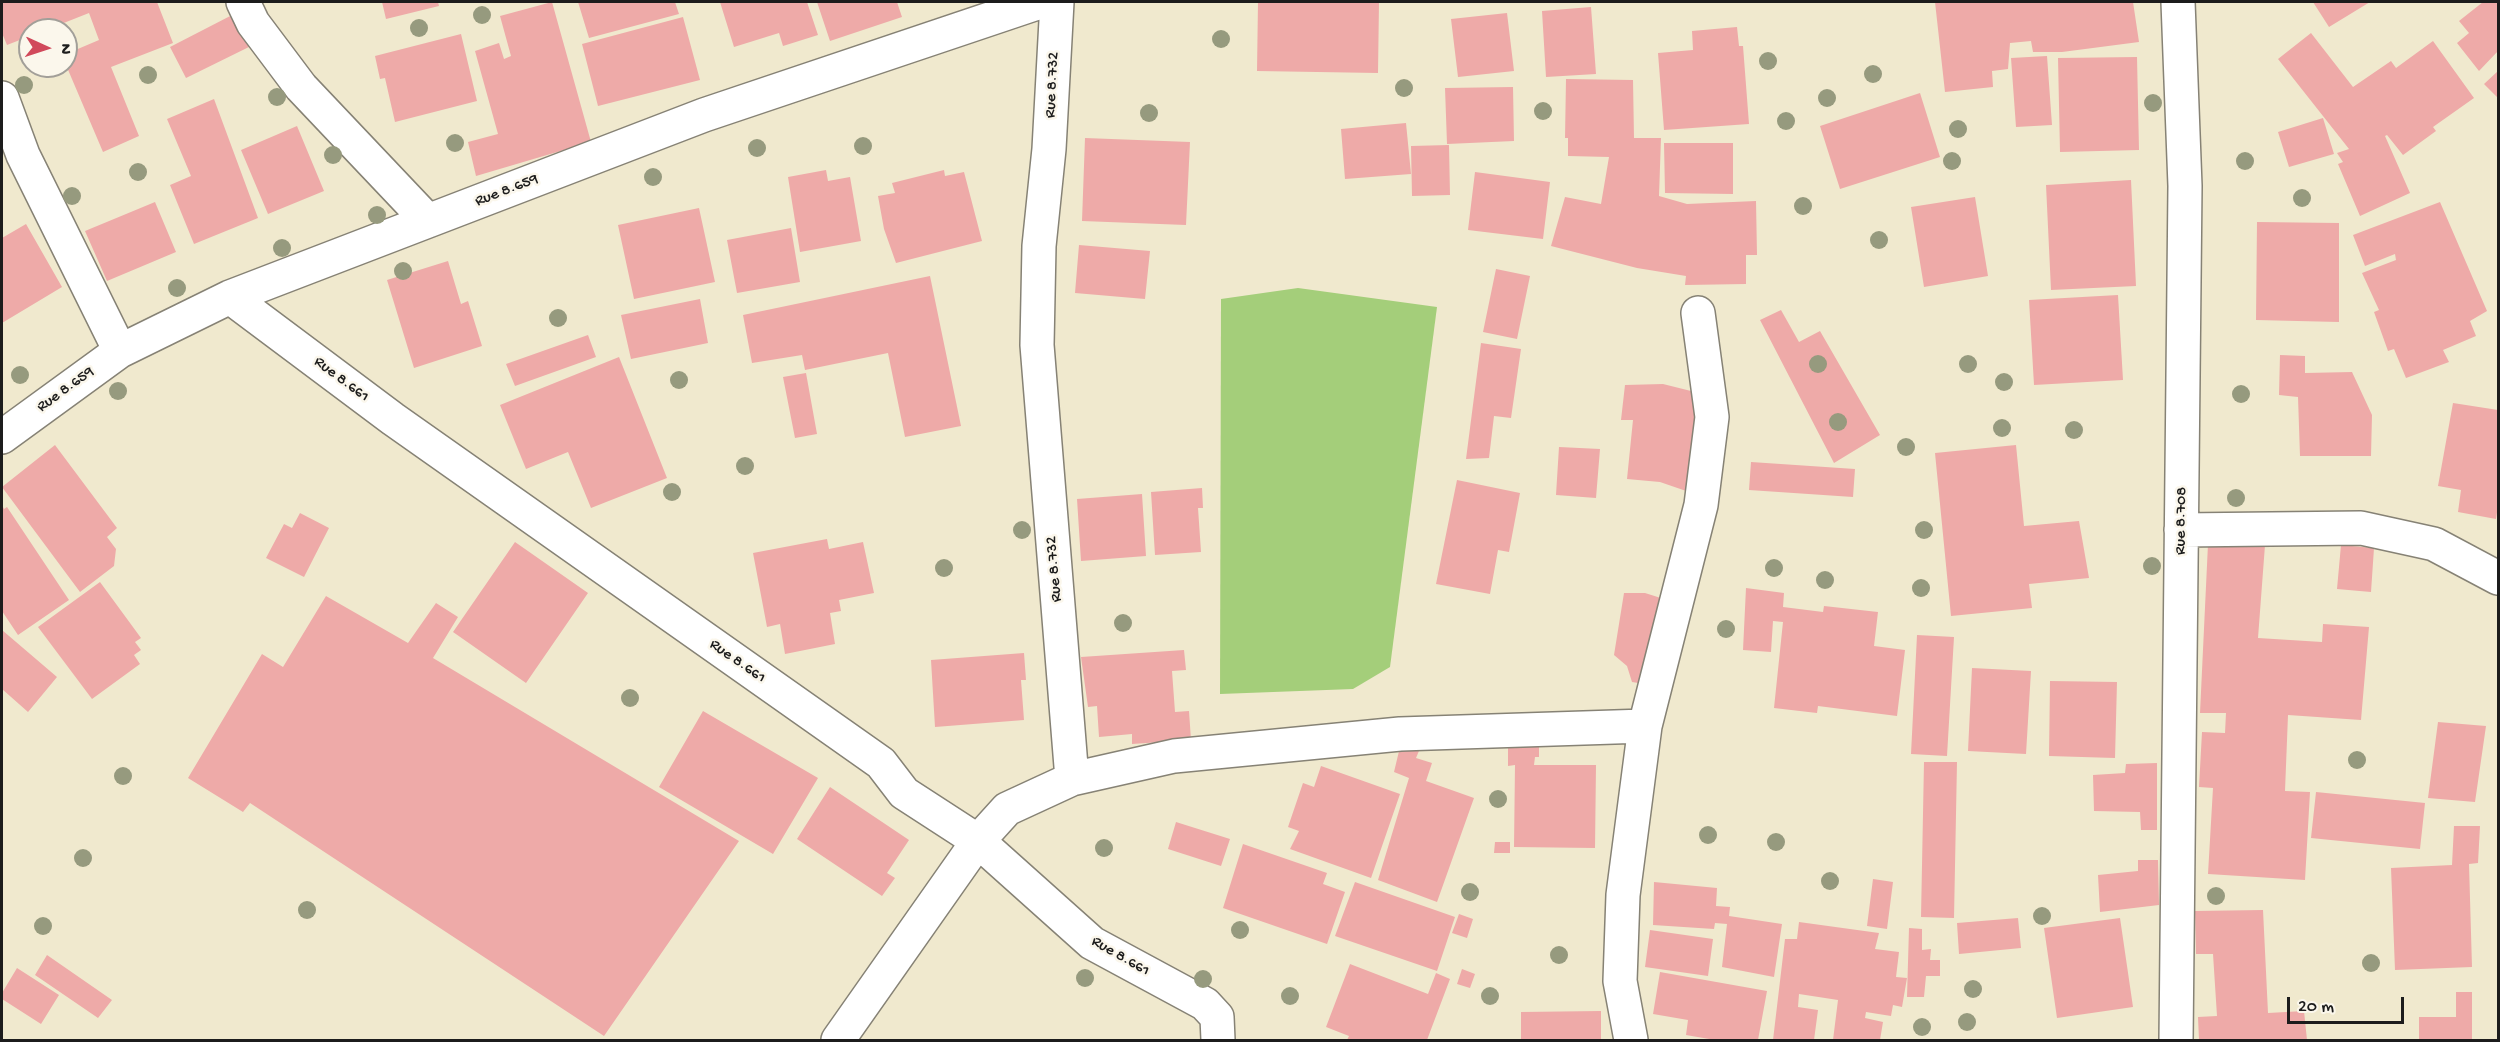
<!DOCTYPE html>
<html>
<head>
<meta charset="utf-8">
<style>
	body { margin:0 }
	#map { position:relative; width:2500px; height:1042px; overflow:hidden; background:#f0e9ce; font-family:"Gochi Hand",sans-serif }
	canvas { display:block }
	.frame { position:absolute; inset:0; border:3px solid #1c1c1c; pointer-events:none }
	.north { position:absolute; left:18px; top:18px; width:60px; height:60px; box-sizing:border-box; background:#fbf7ec; border:2px solid #a29f99; border-radius:50%; rotate:93deg; font-size:16px; font-weight:700; line-height:24px; text-align:center; color:#1c1c1c }
	.north::after { content:''; display:block; margin:auto; width:21px; height:27px; background:#d1495b; clip-path:polygon(50% 0,100% 100%,50% 72%,0 100%) }
	.scale { position:absolute; left:2287px; top:997px; width:117px; height:27px; box-sizing:border-box; border:3px solid #1c1c1c; border-top:0; padding-left:8px; font-size:18px; line-height:21px; white-space:nowrap; color:#1c1c1c; -webkit-text-stroke:4px #fbf7ec; paint-order:stroke }
</style>
</head>
<body>
<div id="map">
<canvas width="2500" height="1042"></canvas>
<div class="frame"></div>
<div class="north">N</div>
<div class="scale">20 m</div>
</div>
<script>
const context = document.querySelector('canvas').getContext('2d');
context.lineJoin = 'round';
function fill(path, color) { context.fillStyle = color; context.fill(path, 'evenodd'); }
const shape = rows => new Path2D(rows.map(r => 'M' + r).join(''));
function stroke(path, color, width, dash) { context.strokeStyle = color; context.lineWidth = width; context.lineCap = dash ? 'butt' : 'round'; context.setLineDash(dash || []); context.stroke(path); }
function drawText(font, color, halo, rows, align = 'center') {
  context.font = font + ' "Gochi Hand",sans-serif'; context.lineWidth = 5; context.setLineDash([]); context.textBaseline = 'middle'; context.strokeStyle = halo; context.fillStyle = color; for (const [text, x, y, turn = 0] of rows) {
    context.save(); context.translate(x, y); context.rotate((+turn || 0) * Math.PI / 180); context.textAlign = isNaN(turn) ? turn : align; if (halo) context.strokeText(text, 0, 0); context.fillText(text, 0, 0); context.restore();
  }
}
const green = shape([
	[1298,288,1437,307,1390,667,1353,689,1220,694,1221,299]
]);
const building = shape([
	[2,2,157,2,173,43,111,67,139,136,103,152,66,65,66,54,99,40,89,13,46,30,30,30,30,36,7,45,2,33],
	[382,2,438,2,439,6,386,19],
	[552,2,591,142,476,176,468,142,498,134,475,51,499,43,504,59,511,56,500,16],
	[578,2,675,2,679,14,589,38],
	[720,2,807,2,818,35,783,46,779,33,734,47],
	[817,2,897,2,902,17,830,41],
	[1258,2,1379,2,1378,73,1257,71],
	[1935,2,2133,2,2139,42,2062,52,2033,52,2031,41,2010,43,2008,69,1992,71,1993,87,1945,92],
	[2313,2,2370,2,2329,27],
	[2483,2,2498,2,2498,51,2479,71,2457,43,2469,33,2459,21],
	[1591,7,1596,74,1546,77,1542,11],
	[236,13,253,45,186,78,170,47],
	[1507,13,1514,71,1458,77,1451,19],
	[683,17,700,80,598,106,582,44],
	[1737,27,1739,46,1743,46,1749,124,1664,130,1658,53,1693,50,1692,31],
	[2311,33,2353,87,2391,61,2396,68,2433,41,2474,98,2433,127,2436,131,2403,155,2387,135,2385,136,2410,193,2360,216,2338,164,2343,162,2337,153,2349,149,2278,59],
	[461,34,477,101,395,122,385,78,380,79,375,56],
	[2047,56,2052,125,2016,127,2011,58],
	[2137,57,2139,150,2060,152,2058,58],
	[2498,71,2498,98,2484,84],
	[1566,79,1633,80,1634,138,1661,138,1659,196,1687,204,1756,201,1757,255,1746,255,1746,284,1685,285,1686,276,1637,268,1551,246,1565,197,1601,204,1609,157,1568,156,1568,138,1565,138],
	[1513,87,1514,141,1447,144,1445,88],
	[1920,93,1940,157,1840,189,1820,126],
	[214,99,258,218,194,244,170,185,191,176,167,119],
	[2323,118,2334,154,2289,167,2278,132],
	[1406,123,1411,174,1345,179,1341,129],
	[297,126,324,191,268,214,241,150],
	[1085,138,1190,142,1186,225,1082,221],
	[1664,143,1733,143,1733,194,1665,193],
	[1449,145,1450,195,1412,196,1411,146],
	[826,170,828,181,850,177,861,241,800,252,788,177],
	[944,170,945,176,964,172,982,241,896,263,884,229,878,196,895,193,892,183],
	[1475,172,1550,182,1543,239,1468,230],
	[2131,180,2136,286,2051,290,2046,185],
	[1975,197,1988,276,1924,287,1911,207],
	[155,202,176,252,107,281,85,231],
	[2440,202,2487,311,2470,321,2476,336,2443,350,2449,362,2406,378,2394,349,2388,351,2374,312,2379,310,2362,273,2396,260,2395,254,2365,266,2353,235],
	[699,208,715,282,634,299,618,225],
	[2257,222,2339,223,2339,322,2256,320],
	[26,224,62,287,2,323,2,238],
	[791,228,800,282,737,293,727,240],
	[1079,245,1150,251,1145,299,1075,293],
	[448,261,461,304,468,301,482,346,414,368,387,280],
	[1496,269,1530,276,1517,339,1483,332],
	[930,276,961,426,905,437,888,353,805,370,802,355,752,363,743,315],
	[2118,295,2123,380,2034,385,2029,300],
	[700,299,708,343,631,359,621,315],
	[1781,310,1799,342,1820,331,1880,435,1834,463,1760,320],
	[588,335,596,357,515,386,506,364],
	[1481,343,1521,349,1511,418,1494,416,1489,458,1466,459],
	[2280,355,2305,356,2305,373,2352,372,2372,415,2371,456,2300,456,2298,397,2279,395],
	[619,357,667,478,591,508,568,452,526,469,500,405],
	[806,373,817,434,795,438,783,377],
	[1663,384,1703,394,1692,493,1660,482,1627,479,1633,420,1621,420,1625,385],
	[2453,403,2498,410,2498,506,2496,519,2458,512,2461,490,2438,486],
	[55,445,117,528,107,537,116,549,114,566,80,592,2,487],
	[2016,445,2024,526,2079,521,2089,578,2029,584,2032,608,1951,616,1935,453],
	[1559,447,1600,449,1596,498,1556,495],
	[1751,462,1855,469,1853,497,1749,490],
	[1457,480,1520,493,1509,552,1498,550,1490,594,1436,584],
	[1202,488,1203,508,1198,508,1201,552,1155,555,1151,492],
	[1142,494,1146,556,1081,561,1077,499],
	[2,505,4,509,7,507,69,600,18,635,2,611],
	[300,513,329,528,304,577,266,558,284,524,292,528],
	[827,539,829,549,863,542,874,593,839,600,841,611,830,613,835,644,785,654,780,624,767,627,753,553],
	[515,542,588,593,526,683,453,632],
	[2208,544,2265,545,2258,638,2322,642,2323,624,2369,627,2361,720,2288,715,2285,791,2310,792,2305,880,2208,874,2213,788,2199,787,2202,732,2225,733,2226,713,2200,713],
	[2341,545,2374,548,2371,592,2337,589],
	[100,582,141,638,135,642,141,650,134,655,140,664,92,699,38,627],
	[1746,588,1784,593,1783,607,1823,612,1824,606,1878,612,1874,646,1905,650,1897,716,1818,706,1817,713,1774,708,1783,622,1773,621,1771,652,1743,650],
	[1624,593,1645,593,1664,599,1651,685,1632,682,1627,666,1614,655],
	[326,596,408,643,436,603,458,617,433,658,739,841,604,1036,250,803,243,812,188,778,262,654,283,667],
	[2,630,57,677,28,712,2,689],
	[1917,635,1954,637,1947,756,1911,754],
	[1184,650,1186,670,1172,671,1175,712,1189,711,1191,740,1132,744,1132,734,1099,737,1097,706,1088,707,1081,657],
	[1024,653,1026,680,1021,680,1024,720,935,727,931,660],
	[1972,668,2031,671,2026,754,1968,751],
	[2050,681,2117,682,2115,758,2049,756],
	[703,711,818,778,773,854,659,787],
	[2438,722,2486,726,2475,802,2428,798],
	[1508,742,1539,742,1539,757,1535,757,1534,765,1596,765,1595,848,1514,847,1515,765,1508,766],
	[1421,746,1416,758,1432,763,1426,781,1474,798,1437,902,1378,880,1409,778,1394,772,1400,747],
	[1924,762,1957,762,1954,918,1921,917],
	[2157,763,2157,830,2141,830,2140,812,2094,811,2093,775,2125,773,2126,764],
	[1321,766,1400,794,1371,878,1290,849,1299,831,1288,827,1303,783,1314,787],
	[830,787,909,840,887,873,895,878,882,896,797,839],
	[2316,792,2425,803,2420,849,2311,838],
	[1176,822,1230,839,1221,866,1168,849],
	[2454,826,2480,826,2478,863,2469,864,2472,967,2395,970,2391,868,2452,865],
	[1495,842,1510,842,1510,853,1494,853],
	[1243,844,1327,873,1323,884,1345,892,1327,944,1223,908],
	[2138,860,2158,860,2159,905,2100,912,2098,875,2138,871],
	[1873,879,1893,882,1887,929,1867,926],
	[1355,882,1455,917,1437,971,1335,936],
	[1654,882,1717,888,1716,906,1730,907,1729,916,1782,924,1774,977,1722,967,1727,924,1715,923,1714,929,1653,925],
	[2263,910,2268,1013,2304,1011,2307,1040,2199,1040,2198,1017,2217,1016,2213,954,2196,954,2195,911],
	[1459,914,1473,919,1467,938,1452,933],
	[2018,918,2021,948,1959,954,1957,923],
	[2120,918,2133,1007,2057,1018,2044,928],
	[1799,922,1879,933,1875,949,1899,952,1896,977,1907,978,1902,1007,1893,1005,1891,1016,1866,1012,1865,1018,1883,1022,1880,1040,1833,1040,1838,1000,1799,994,1798,1007,1818,1010,1814,1040,1773,1040,1785,939,1797,939],
	[1909,928,1922,929,1922,950,1931,949,1930,960,1940,960,1940,976,1926,976,1924,997,1907,997],
	[1650,930,1713,939,1708,976,1645,967],
	[47,955,112,1000,98,1018,35,975],
	[1350,964,1428,994,1436,973,1450,979,1427,1040,1347,1040,1349,1036,1326,1027],
	[17,968,59,995,41,1024,2,999,2,993],
	[1462,969,1475,974,1470,988,1457,984],
	[1660,972,1767,991,1758,1040,1715,1040,1686,1035,1688,1020,1653,1014],
	[2456,992,2472,992,2472,1040,2419,1040,2419,1017,2456,1017],
	[1601,1011,1601,1040,1521,1040,1521,1012]
]);
const street = shape([
	[243,2,253,23,301,87,428,221],
	[2,98,23,155,120,351],
	[230,297,393,419,881,763,904,793,978,841,1092,943,1205,1004,1217,1017,1218,1040],
	[2,437,120,351,230,297,704,115,1040,2],
	[2181,530,2361,528,2434,544,2498,578],
	[1072,779,1174,756,1400,734,1645,726],
	[838,1040,978,841,1007,809,1072,779,1037,345,1039,246,1049,149,1057,2],
	[1631,1040,1620,981,1623,895,1645,726,1701,505,1712,417,1698,313],
	[2176,1040,2185,186,2178,2]
]);
const trees = [
	[482,15],
	[419,28],
	[1221,39],
	[1768,61],
	[1873,74],
	[148,75],
	[24,85],
	[1404,88],
	[277,97],
	[1827,98],
	[2153,103],
	[1543,111],
	[1149,113],
	[1786,121],
	[1958,129],
	[455,143],
	[863,146],
	[757,148],
	[333,155],
	[1952,161],
	[2245,161],
	[138,172],
	[653,177],
	[72,196],
	[2302,198],
	[1803,206],
	[377,215],
	[1879,240],
	[282,248],
	[403,271],
	[177,288],
	[558,318],
	[1818,364],
	[1968,364],
	[20,375],
	[679,380],
	[2004,382],
	[118,391],
	[2241,394],
	[1838,422],
	[2002,428],
	[2074,430],
	[1906,447],
	[745,466],
	[672,492],
	[2236,498],
	[1022,530],
	[1924,530],
	[2152,566],
	[944,568],
	[1774,568],
	[1825,580],
	[1921,588],
	[1123,623],
	[1726,629],
	[630,698],
	[2357,760],
	[123,776],
	[1498,799],
	[1708,835],
	[1776,842],
	[1104,848],
	[83,858],
	[1830,881],
	[1470,892],
	[2216,896],
	[307,910],
	[2042,916],
	[43,926],
	[1240,930],
	[1559,955],
	[2371,963],
	[1085,978],
	[1203,979],
	[1973,989],
	[1290,996],
	[1490,996],
	[1967,1022],
	[1922,1027]
];
const streetNames = [
	["Rue 8.732",1053,85,-87],
	["Rue 8.659",507,191,-21],
	["Rue 8.661",341,380,37],
	["Rue 8.659",66,390,-36],
	["Rue 8.708",2182,521,-89],
	["Rue 8.732",1055,569,-95],
	["Rue 8.661",737,662,35],
	["Rue 8.661",1120,957,30]
];
fill(green, '#a4ce7a');
fill(building, '#eeaaa8');
stroke(street, '#868275', 36);
stroke(street, '#fff', 33);
context.fillStyle = '#969a7e';
for (const [x, y] of trees) { context.beginPath(); context.arc(x, y, 9, 0, 2 * Math.PI); context.fill(); }
drawText('16px', '#1c1c1c', '#fbf7ec', streetNames);
</script>
</body>
</html>
